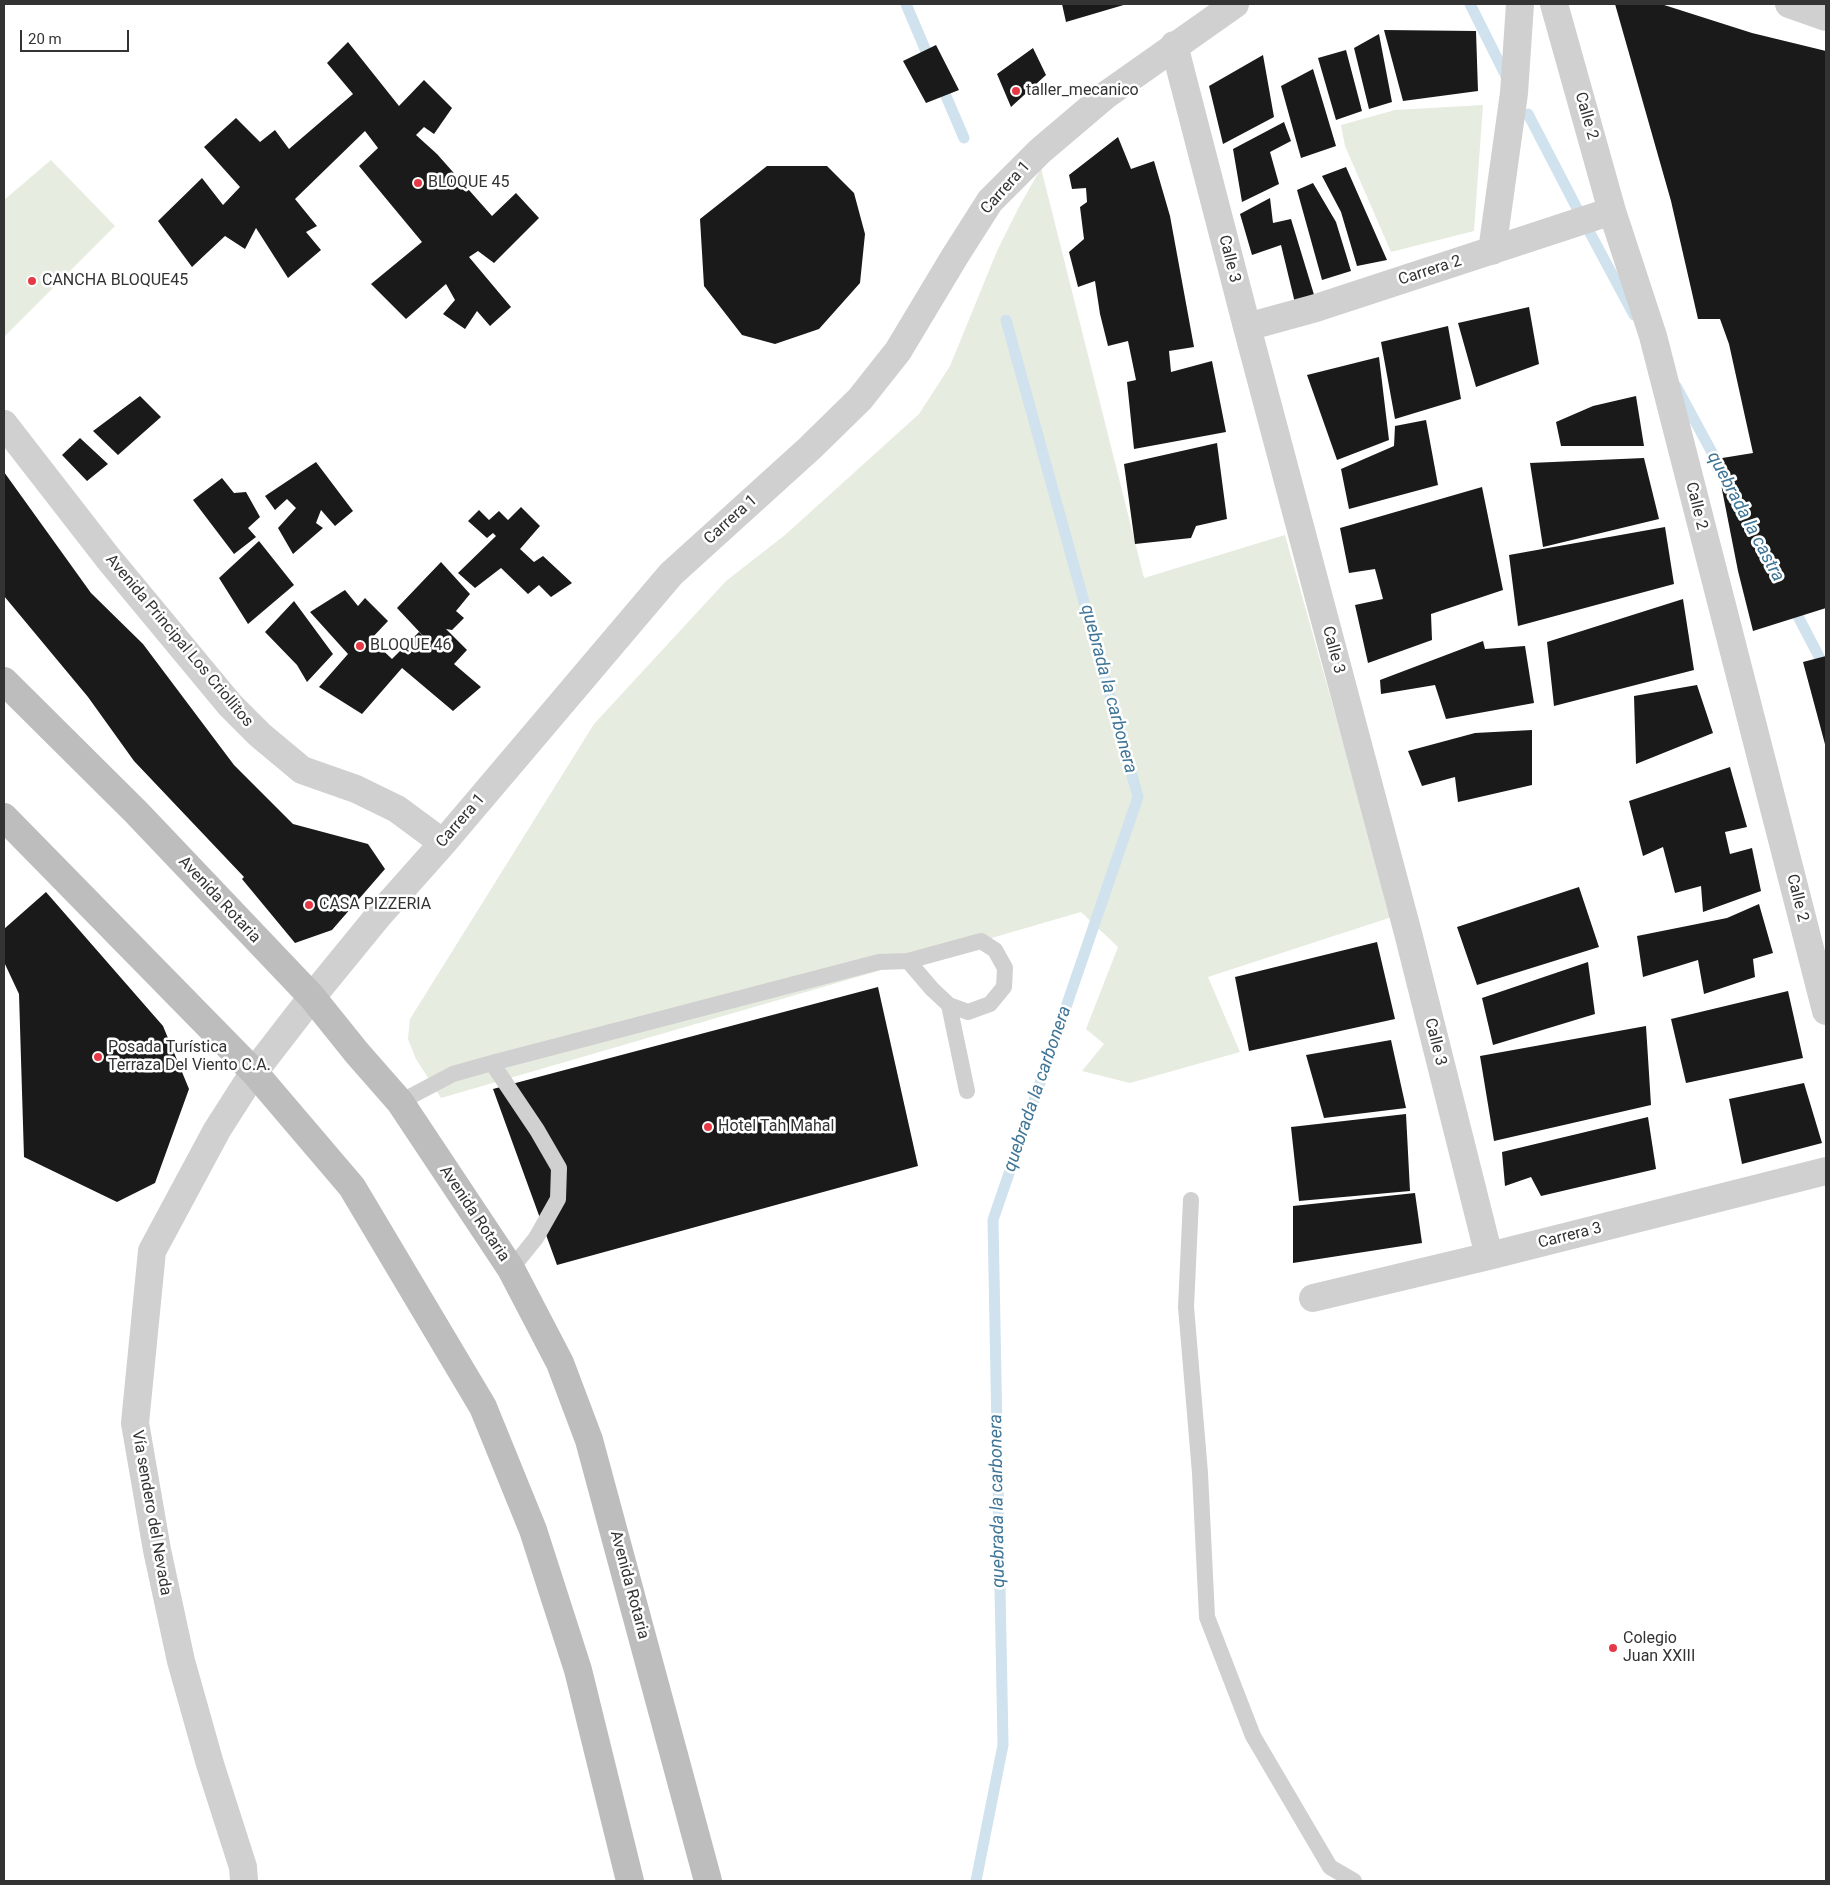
<!DOCTYPE html>
<html>
<head>
<meta charset="utf-8">
<style>
	body { margin:0 }
	#map { position:relative; width:1830px; height:1885px; overflow:hidden; background:#fff; font-family:Roboto,sans-serif }
	canvas { display:block }
	.frame { position:absolute; inset:0; border:5px solid #333; pointer-events:none }
	.scale { position:absolute; left:20px; top:30px; width:109px; height:22px; box-sizing:border-box; border:2px solid #333; border-top:0; padding-left:6px; font-size:15px; line-height:18px; white-space:nowrap; color:#333; -webkit-text-stroke:4px #fff; paint-order:stroke }
</style>
</head>
<body>
<div id="map">
<canvas width="1830" height="1885"></canvas>
<div class="frame"></div>
<div class="scale">20 m</div>
</div>
<script>
const context = document.querySelector('canvas').getContext('2d');
context.lineJoin = 'round';
function fill(path, color) { context.fillStyle = color; context.fill(path, 'evenodd'); }
const shape = rows => new Path2D(rows.map(r => 'M' + r).join(''));
function stroke(path, color, width, dash) { context.strokeStyle = color; context.lineWidth = width; context.lineCap = dash ? 'butt' : 'round'; context.setLineDash(dash || []); context.stroke(path); }
function drawText(font, color, halo, rows, align = 'center') {
  context.font = font + ' Roboto,sans-serif'; context.lineWidth = 5; context.setLineDash([]); context.textBaseline = 'middle'; context.strokeStyle = halo; context.fillStyle = color; for (const [text, x, y, turn = 0] of rows) {
    context.save(); context.translate(x, y); context.rotate((+turn || 0) * Math.PI / 180); context.textAlign = isNaN(turn) ? turn : align; if (halo) context.strokeText(text, 0, 0); context.fillText(text, 0, 0); context.restore();
  }
}
const green = shape([
	[1483,105,1474,231,1391,252,1345,146,1341,125,1395,110],
	[51,160,115,226,4,337,4,200],
	[1041,168,1144,578,1285,535,1392,917,1208,977,1240,1052,1130,1083,1082,1071,1104,1044,1086,1029,1118,947,1081,912,441,1098,416,1059,408,1039,410,1019,594,724,726,581,785,535,919,414,950,366,997,251,1019,207]
]);
const stream = shape([
	[906,4,931,63],
	[1470,4,1508,80],
	[940,82,964,138],
	[1528,114,1581,216],
	[1589,231,1634,315],
	[1676,386,1722,471],
	[1791,603,1826,670],
	[976,1881,1003,1745,993,1220,1138,797,1006,320]
]);
const building = shape([
	[1062,4,1127,4,1066,22],
	[1615,4,1661,4,1752,33,1826,51,1826,608,1753,631,1738,571,1716,459,1753,453,1729,344,1720,319,1698,319,1671,201],
	[1384,30,1476,31,1478,91,1403,101],
	[1379,34,1392,102,1369,109,1354,48],
	[348,42,399,106,424,80,452,108,434,134,424,127,416,135,437,154,492,216,516,193,539,218,494,263,478,251,469,257,511,307,490,326,477,311,465,329,443,314,455,300,446,284,406,319,371,284,422,242,359,166,378,148,365,131,295,199,317,226,306,232,321,250,288,278,256,228,245,249,225,236,192,267,158,221,202,178,223,205,240,187,204,147,236,118,260,142,275,130,289,149,353,94,327,63],
	[936,45,959,90,926,103,903,61],
	[1033,48,1046,75,1011,107,997,74],
	[1346,50,1362,111,1336,120,1318,58],
	[1263,55,1274,117,1223,144,1209,86],
	[1313,69,1336,146,1301,158,1281,86],
	[1284,122,1291,141,1270,152,1279,184,1242,202,1233,149],
	[1118,137,1131,169,1154,161,1170,216,1194,347,1169,351,1171,372,1212,361,1226,432,1134,449,1127,382,1136,380,1128,341,1108,346,1100,314,1095,281,1078,287,1069,252,1084,239,1080,207,1087,202,1086,188,1072,189,1069,175],
	[767,166,827,166,854,193,865,234,860,283,819,329,775,344,742,335,704,286,700,219],
	[1346,167,1387,260,1357,266,1341,212,1322,176],
	[1313,183,1336,222,1351,271,1322,280,1297,190],
	[1270,198,1273,223,1291,219,1315,298,1295,303,1281,245,1252,255,1240,214],
	[1529,307,1539,364,1476,387,1458,323],
	[1448,326,1461,399,1395,419,1381,342],
	[1379,357,1389,440,1337,460,1307,375],
	[140,396,161,417,118,455,93,431],
	[1636,396,1644,446,1561,446,1556,422,1593,406],
	[1426,420,1438,485,1349,509,1341,469,1394,446,1395,426],
	[80,438,108,464,87,481,62,455],
	[1217,443,1227,519,1196,526,1191,538,1135,544,1124,464],
	[1644,458,1659,519,1543,547,1530,463],
	[316,462,353,511,335,526,321,510,316,523,323,528,293,554,278,528,296,508,287,499,275,510,265,496],
	[4,472,91,593,143,644,234,765,293,824,368,844,385,869,332,930,295,943,242,879,244,877,134,761,88,697,4,596],
	[222,478,234,493,246,492,260,517,248,528,256,537,234,554,193,500],
	[1482,487,1503,590,1431,614,1432,640,1368,663,1355,605,1383,599,1375,569,1349,573,1340,528],
	[521,507,540,526,520,549,534,562,543,556,572,583,551,597,539,585,528,594,501,568,475,588,458,573,496,536,493,533,487,538,468,521,479,510,489,520,499,511,508,520],
	[1665,527,1674,584,1518,626,1509,555],
	[259,541,294,585,248,624,219,578],
	[441,562,470,594,456,611,464,618,452,630,446,629,467,650,454,664,481,687,453,711,402,668,362,714,319,687,348,654,310,612,345,590,358,606,365,598,388,621,371,639,392,659,419,632,426,639,397,608],
	[1683,599,1694,670,1554,706,1547,642],
	[294,601,333,654,307,682,297,665,265,632],
	[1483,641,1485,649,1525,646,1534,703,1446,719,1435,685,1381,694,1380,680],
	[1826,656,1826,748,1803,662],
	[1697,685,1713,733,1636,764,1634,696],
	[1532,730,1532,785,1458,802,1455,777,1422,786,1408,751,1475,733],
	[1730,767,1747,827,1725,832,1730,854,1752,848,1761,891,1703,912,1701,886,1675,893,1663,847,1643,856,1629,801],
	[1579,887,1599,947,1477,985,1457,927],
	[46,892,163,1026,189,1089,155,1183,117,1202,24,1157,19,994,4,962,4,929],
	[1759,904,1773,953,1753,959,1755,977,1704,994,1698,960,1643,977,1637,936,1727,918],
	[1377,942,1395,1019,1249,1051,1235,977],
	[1588,962,1595,1014,1493,1045,1482,998],
	[878,987,918,1166,557,1265,493,1089],
	[1788,991,1803,1058,1686,1083,1671,1019],
	[1646,1026,1651,1105,1494,1141,1480,1056],
	[1391,1040,1406,1108,1324,1118,1306,1055],
	[1804,1083,1822,1143,1742,1164,1729,1099],
	[1406,1114,1410,1191,1299,1201,1291,1127],
	[1648,1117,1656,1169,1541,1196,1531,1177,1505,1186,1502,1152],
	[1415,1193,1422,1243,1293,1263,1293,1206]
]);
const service = shape([
	[949,1005,967,1091],
	[492,1063,537,1130,559,1168,558,1199,536,1238,511,1269],
	[400,1102,453,1074,492,1063,879,962,908,961,981,941,995,950,1005,968,1004,987,990,1004,968,1012,949,1005,932,989,908,961],
	[1191,1200,1186,1307,1200,1473,1207,1617,1253,1736,1330,1867,1354,1881]
]);
const minor = shape([
	[1554,4,1612,211,1653,336,1826,1011],
	[1789,4,1826,17],
	[1174,45,1247,327,1408,933,1489,1256],
	[1492,251,1514,93,1520,4],
	[1247,327,1316,308,1612,211],
	[4,424,108,558,230,705,260,735,302,770,356,789,397,809,443,843],
	[1313,1298,1489,1256,1826,1171],
	[244,1881,243,1867,210,1764,181,1661,157,1550,135,1423,152,1251,217,1130,254,1072,312,997,379,915,443,843,671,574,810,448,860,399,898,351,955,256,990,201,1040,151,1106,95,1235,4]
]);
const secondary = shape([
	[4,681,136,812,312,997,357,1053,400,1102,511,1269,560,1363,589,1440,708,1881],
	[4,817,254,1072,352,1187,483,1407,533,1530,578,1670,630,1881]
]);
const markers = [
	[1016,91,5,"#e63946"],
	[418,183,5,"#e63946"],
	[32,281,5,"#e63946"],
	[360,646,5,"#e63946"],
	[309,905,5,"#e63946"],
	[98,1057,5,"#e63946"],
	[708,1127,5,"#e63946"],
	[1613,1648,5,"#e63946"]
];
const poiNames = [
	["taller_mecanico",1026,91],
	["BLOQUE 45",428,183],
	["CANCHA BLOQUE45",42,281],
	["BLOQUE 46",370,646],
	["CASA PIZZERIA",319,905],
	["Posada Turística",108,1048],
	["Terraza Del Viento C.A.",108,1066],
	["Hotel Tah Mahal",718,1127],
	["Colegio",1623,1639],
	["Juan XXIII",1623,1657]
];
const streetNames = [
	["Calle 2",1586,116,74],
	["Carrera 1",1006,188,-48],
	["Calle 3",1229,259,76],
	["Carrera 2",1430,271,-18],
	["Calle 2",1696,506,76],
	["Carrera 1",731,520,-42],
	["Avenida Principal Los Criollitos",179,641,50],
	["Calle 3",1333,650,75],
	["Carrera 1",461,821,-49],
	["Calle 2",1797,898,76],
	["Avenida Rotaria",219,900,47],
	["Calle 3",1435,1042,76],
	["Avenida Rotaria",474,1214,56],
	["Carrera 3",1570,1236,-14],
	["Vía sendero del Nevada",151,1513,80],
	["Avenida Rotaria",629,1585,75]
];
const waterNames = [
	["quebrada la castra",1745,517,62],
	["quebrada la carbonera",1108,689,75],
	["quebrada la carbonera",1038,1089,-71],
	["quebrada la carbonera",998,1501,-91]
];
fill(green, '#e6ecdf');
stroke(stream, '#cfe2ee', 11);
fill(building, '#1a1a1a');
stroke(service, '#d0d0d0', 16);
stroke(minor, '#d0d0d0', 28);
stroke(secondary, '#bdbdbd', 28);
for (const [x, y, r, color] of markers) { const dot = new Path2D(); dot.arc(x, y, r, 0, 2 * Math.PI); context.fillStyle = color; context.fill(dot); stroke(dot, '#fff', 2); }
drawText('16px', '#333', '#fff', poiNames, 'left');
drawText('16px', '#333', '#fff', streetNames);
drawText('italic 18px', '#3f7597', '#fff', waterNames);
</script>
</body>
</html>
